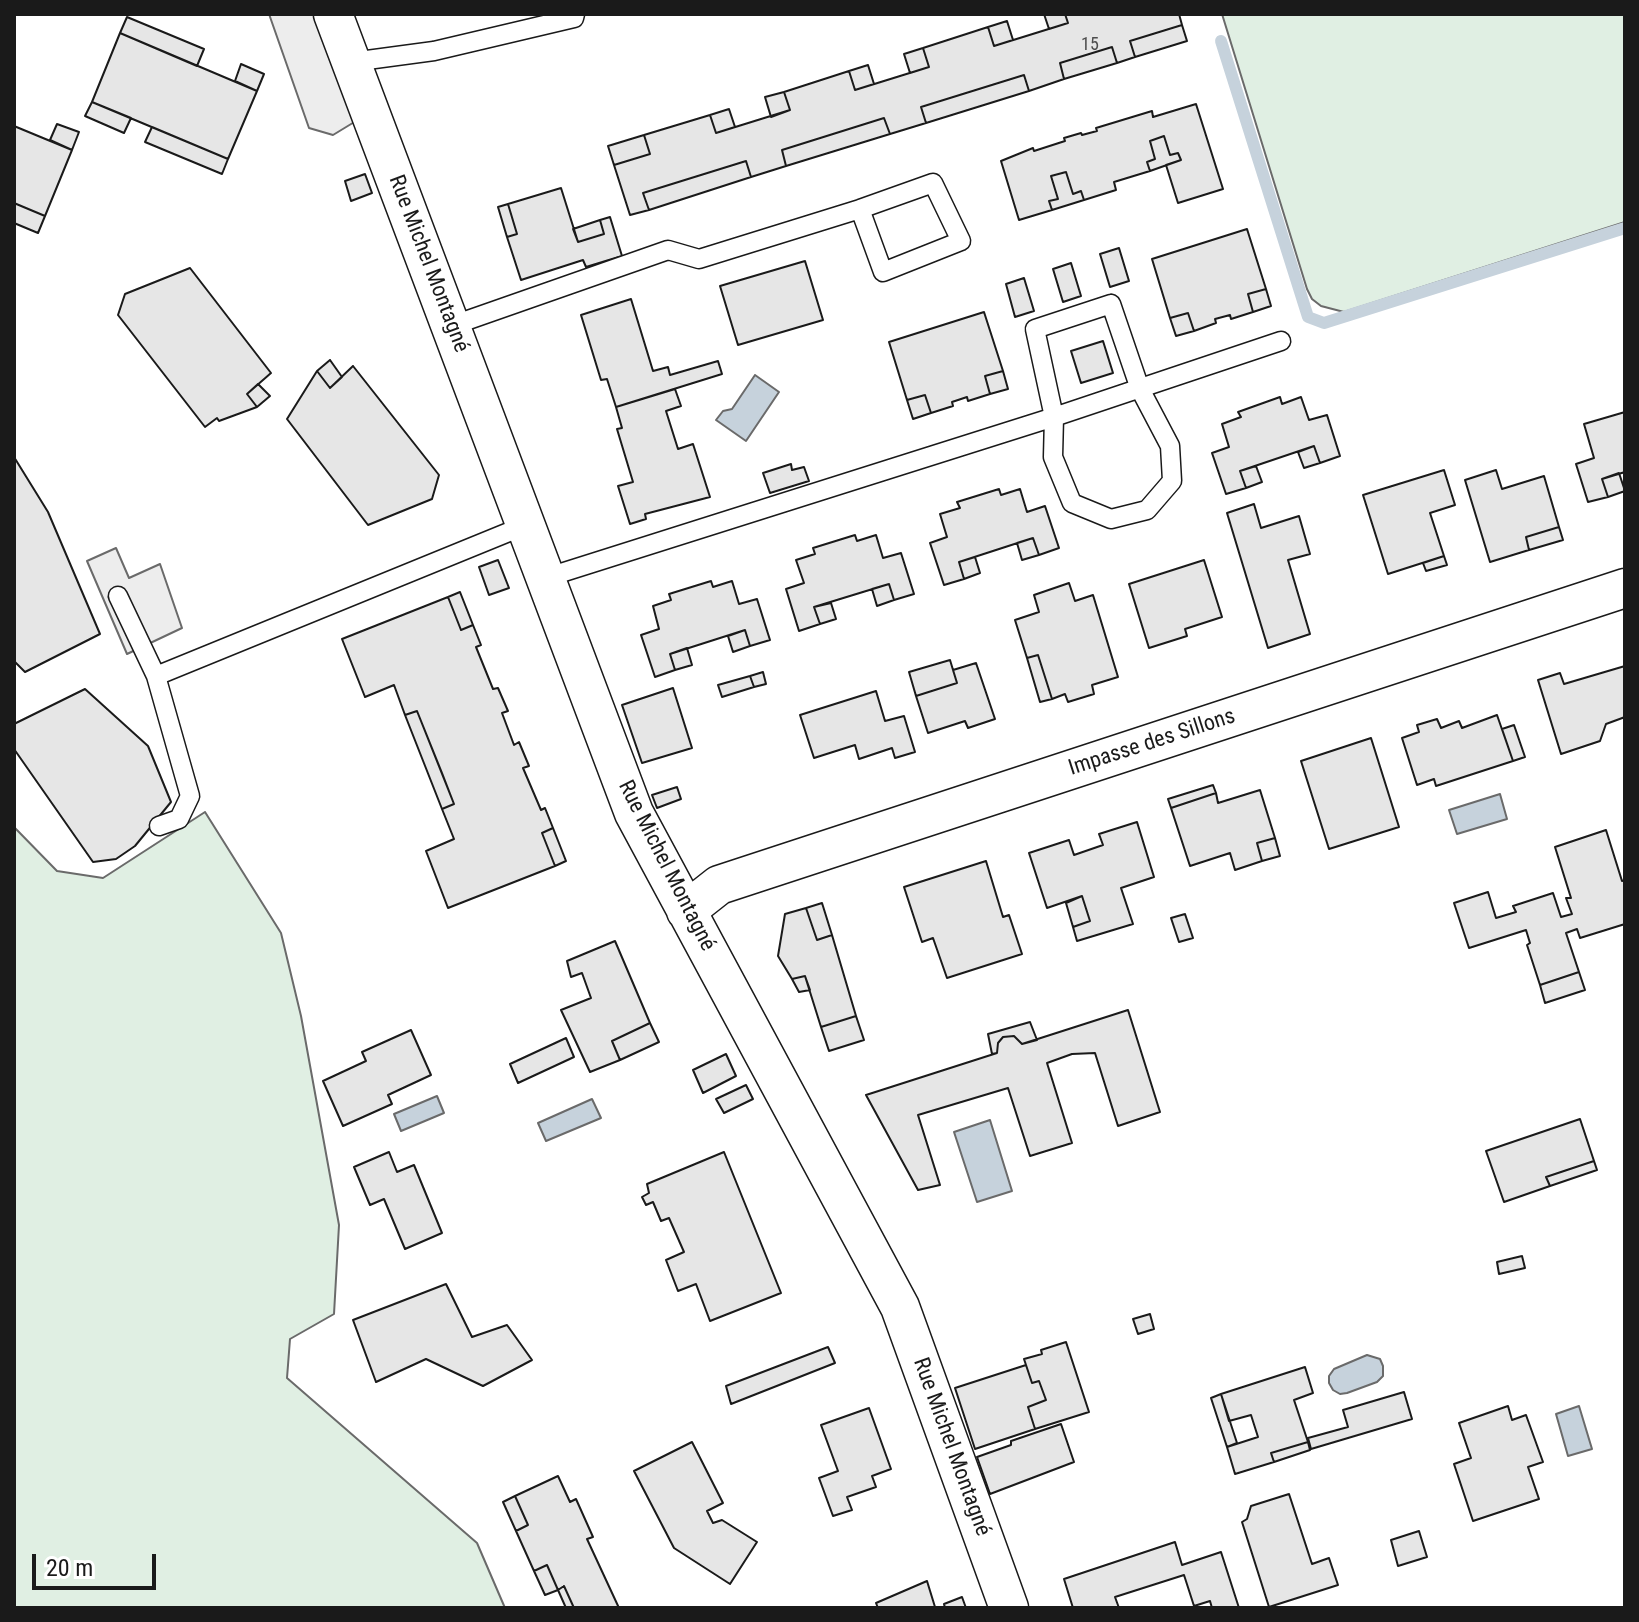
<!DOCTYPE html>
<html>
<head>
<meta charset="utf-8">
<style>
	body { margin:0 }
	#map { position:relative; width:1639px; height:1622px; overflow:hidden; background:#fff; font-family:"Roboto Condensed",sans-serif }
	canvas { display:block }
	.frame { position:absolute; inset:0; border:16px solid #1a1a1a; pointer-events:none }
	.scale { position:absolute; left:32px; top:1554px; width:124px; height:36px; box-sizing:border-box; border:4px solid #1a1a1a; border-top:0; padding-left:10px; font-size:24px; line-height:28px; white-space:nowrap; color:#1a1a1a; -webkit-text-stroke:6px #fff; paint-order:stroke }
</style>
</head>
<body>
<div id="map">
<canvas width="1639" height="1622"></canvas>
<div class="frame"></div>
<div class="scale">20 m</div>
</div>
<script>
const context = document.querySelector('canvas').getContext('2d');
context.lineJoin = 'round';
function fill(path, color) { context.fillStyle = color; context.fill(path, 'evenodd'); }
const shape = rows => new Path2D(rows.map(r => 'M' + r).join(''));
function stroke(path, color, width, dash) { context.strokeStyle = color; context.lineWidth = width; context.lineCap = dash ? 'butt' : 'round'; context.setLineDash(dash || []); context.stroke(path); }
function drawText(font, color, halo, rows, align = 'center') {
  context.font = font + ' "Roboto Condensed",sans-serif'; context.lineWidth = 6; context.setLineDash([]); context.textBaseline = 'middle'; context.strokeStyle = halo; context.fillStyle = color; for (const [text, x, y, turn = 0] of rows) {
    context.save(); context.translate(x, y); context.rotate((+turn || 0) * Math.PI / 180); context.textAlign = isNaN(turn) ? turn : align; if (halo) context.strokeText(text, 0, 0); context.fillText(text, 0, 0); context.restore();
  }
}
const green = shape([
	[1222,14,1625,14,1625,222,1344,312,1321,306,1312,299,1307,289,1222,14],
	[205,812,281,933,301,1016,339,1225,334,1314,290,1339,287,1378,477,1543,505,1608,14,1608,14,827,57,871,103,878,205,812]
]);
const parking = shape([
	[269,14,317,14,356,121,333,135,309,128,269,14],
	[116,548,129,578,160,564,182,628,127,654,87,561,116,548]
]);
const water = shape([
	[755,375,779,392,746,441,716,420,723,411,732,409,755,375],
	[1500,794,1507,819,1457,834,1449,810,1500,794],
	[437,1096,444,1113,401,1131,394,1114,437,1096],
	[592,1099,601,1118,546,1141,538,1123,592,1099],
	[990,1120,1012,1191,977,1202,954,1132,990,1120],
	[1367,1355,1380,1359,1383,1366,1383,1376,1377,1382,1347,1393,1340,1394,1333,1390,1329,1383,1329,1376,1334,1369,1367,1355],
	[1579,1406,1592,1449,1568,1456,1556,1414,1579,1406]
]);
const stream = shape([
	[1221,41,1308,317,1324,323,1625,228]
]);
const building = shape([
	[1044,14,1065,14,1068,23,1049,29,1044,14],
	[1065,14,1179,14,1182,25,1130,41,1135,57,1117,63,1112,47,1060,63,1064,79,1029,91,1024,75,921,107,926,123,890,134,884,118,782,150,786,166,751,177,746,161,643,193,649,210,630,215,614,165,650,154,644,135,710,115,716,133,790,110,784,92,849,71,855,90,929,67,923,48,988,27,994,46,1068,23,1065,14],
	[127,17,204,49,197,66,120,33,127,17],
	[1007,21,1013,40,994,46,988,27,1007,21],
	[1182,25,1187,41,1135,57,1130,41,1182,25],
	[120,33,257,91,228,159,92,102,120,33],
	[1112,47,1117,63,1064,79,1060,63,1112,47],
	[923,48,929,67,910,73,904,54,923,48],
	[241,64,264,74,257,91,235,81,241,64],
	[868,65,874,84,855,90,849,71,868,65],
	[1024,75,1029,91,926,123,921,107,1024,75],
	[784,92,790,110,771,117,765,97,784,92],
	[92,102,131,118,124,133,85,116,92,102],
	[1196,104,1223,189,1178,203,1166,165,1181,160,1178,153,1170,155,1164,136,1150,141,1155,159,1147,162,1150,171,1114,182,1116,190,1084,200,1081,191,1073,194,1066,172,1051,176,1058,199,1049,201,1052,210,1019,220,1001,161,1033,148,1034,151,1065,141,1064,138,1081,133,1082,135,1097,131,1096,128,1152,111,1153,117,1196,104],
	[729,109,735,127,716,133,710,115,729,109],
	[884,118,890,134,786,166,782,150,884,118],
	[57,124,79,132,72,150,50,140,57,124],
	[14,126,72,150,45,216,14,203,14,126],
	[152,127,228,159,222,174,145,142,152,127],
	[644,135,650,154,614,165,608,146,644,135],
	[1164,136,1170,155,1178,153,1181,160,1150,171,1147,162,1155,159,1150,141,1164,136],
	[746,161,751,177,649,210,643,193,746,161],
	[1066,172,1073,194,1081,191,1084,200,1052,210,1049,201,1058,199,1051,176,1066,172],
	[365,174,372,193,351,201,345,181,365,174],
	[561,188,578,242,604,234,600,220,610,217,622,256,586,267,583,260,521,280,507,237,517,234,508,204,561,188],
	[14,203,45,216,38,233,14,223,14,203],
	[508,204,517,234,507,237,498,207,508,204],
	[600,220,604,234,578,242,573,229,600,220],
	[1247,229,1266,289,1248,294,1253,312,1231,319,1230,315,1215,319,1216,323,1194,331,1188,313,1170,318,1152,259,1247,229],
	[1119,248,1129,281,1110,287,1100,254,1119,248],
	[805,261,823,320,738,345,720,286,805,261],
	[1071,263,1081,296,1063,302,1053,269,1071,263],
	[190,268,271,373,247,394,257,407,219,421,217,418,205,427,118,315,125,294,190,268],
	[1024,278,1034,311,1015,317,1006,284,1024,278],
	[1266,289,1271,306,1253,312,1248,294,1266,289],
	[631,299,653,371,668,367,670,375,718,361,722,374,616,407,607,379,601,380,581,315,631,299],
	[984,312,1003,371,985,376,990,394,968,401,967,397,952,402,953,406,931,413,925,395,907,400,889,342,984,312],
	[1188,313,1194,331,1176,336,1170,318,1188,313],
	[1103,341,1113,373,1081,383,1071,351,1103,341],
	[330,360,342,377,330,388,317,371,330,360],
	[353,366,439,475,432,499,368,525,287,419,317,371,330,388,353,366],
	[1003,371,1008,389,990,394,985,376,1003,371],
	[258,384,270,396,257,407,247,394,258,384],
	[675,389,681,406,666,411,678,449,693,444,710,497,645,514,646,519,630,524,618,486,633,482,617,429,622,428,616,407,675,389],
	[925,395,931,413,913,419,907,400,925,395],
	[1280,397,1282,404,1301,397,1309,420,1327,415,1340,456,1320,463,1314,446,1240,471,1246,488,1226,494,1212,453,1229,447,1222,424,1241,417,1238,412,1280,397],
	[1625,412,1625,472,1602,479,1608,497,1588,502,1576,464,1594,458,1584,424,1625,412],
	[1314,446,1320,463,1304,468,1298,452,1314,446],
	[14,457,48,512,100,634,25,672,14,661,14,457],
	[791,464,792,470,804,467,809,481,770,493,763,473,791,464],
	[1256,466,1262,482,1246,488,1240,471,1256,466],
	[1444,470,1455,505,1430,513,1444,556,1388,574,1363,495,1444,470],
	[1496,470,1502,489,1544,476,1559,527,1526,537,1529,550,1490,562,1465,480,1496,470],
	[1619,473,1625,491,1608,497,1602,479,1619,473],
	[999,489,1001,495,1020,489,1027,512,1045,506,1059,548,1039,555,1033,538,959,562,964,579,944,585,930,543,947,537,940,514,960,508,957,502,999,489],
	[1254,504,1261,528,1299,516,1310,554,1288,560,1310,634,1268,648,1227,513,1254,504],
	[1559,527,1563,540,1529,550,1526,537,1559,527],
	[855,535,857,541,876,535,883,558,901,553,914,594,894,600,889,584,814,607,820,624,799,631,786,589,804,583,796,560,815,554,813,548,855,535],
	[1033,538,1039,555,1022,560,1017,543,1033,538],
	[1444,556,1447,565,1426,571,1423,563,1444,556],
	[975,557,980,573,964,579,959,562,975,557],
	[498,560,509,588,489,595,479,567,498,560],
	[1204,560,1222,617,1185,629,1187,636,1149,648,1129,584,1204,560],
	[711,581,713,587,732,581,739,604,757,599,770,640,750,646,745,630,670,654,675,670,655,677,641,635,659,629,653,606,671,600,669,594,711,581],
	[1069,583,1075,601,1093,595,1118,677,1092,685,1094,694,1068,702,1065,694,1052,699,1038,655,1027,658,1015,620,1039,612,1034,595,1069,583],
	[889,584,894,600,877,606,872,589,889,584],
	[460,592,473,625,461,630,448,597,460,592],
	[448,597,461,630,473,625,481,645,476,647,493,689,498,688,508,711,502,713,514,745,519,742,529,766,523,768,541,810,545,808,553,828,542,833,555,866,448,908,426,851,454,839,442,809,454,804,442,773,417,711,405,715,394,685,365,697,342,639,448,597],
	[831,603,836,619,820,624,814,607,831,603],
	[745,630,750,646,733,652,728,636,745,630],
	[687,648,692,665,675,670,670,654,687,648],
	[1038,655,1052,699,1040,702,1027,658,1038,655],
	[950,660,957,683,916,696,909,672,950,660],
	[976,663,995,719,968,728,965,721,928,733,916,696,957,683,953,670,976,663],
	[1625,666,1625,717,1606,724,1600,741,1561,754,1538,680,1560,673,1564,684,1625,666],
	[763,672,766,684,754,687,750,676,763,672],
	[750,676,754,687,722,697,718,685,750,676],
	[673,688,692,748,642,763,622,705,673,688],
	[85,689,148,746,171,802,135,846,116,859,93,862,14,749,14,724,85,689],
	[876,691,885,721,904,716,915,752,895,758,892,748,859,759,855,745,814,758,800,715,876,691],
	[417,711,454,804,442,809,405,715,417,711],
	[1497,715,1513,761,1436,786,1434,779,1417,785,1402,738,1419,732,1417,725,1437,719,1441,728,1459,721,1462,728,1497,715],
	[1514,725,1525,757,1513,761,1502,729,1514,725],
	[1371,738,1399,827,1329,849,1301,761,1371,738],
	[1213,785,1216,793,1171,808,1168,799,1213,785],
	[677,787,681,799,657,808,652,795,677,787],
	[1260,790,1275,838,1257,843,1262,861,1235,870,1230,853,1190,866,1171,808,1216,793,1218,803,1260,790],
	[1137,822,1154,877,1121,888,1133,924,1077,941,1073,927,1090,921,1082,896,1047,908,1029,853,1069,840,1074,855,1103,845,1099,834,1137,822],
	[553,828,566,861,555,866,542,833,553,828],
	[1606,830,1622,881,1625,880,1625,924,1580,938,1577,929,1566,933,1579,972,1540,985,1527,945,1530,943,1526,930,1469,948,1454,903,1488,892,1496,918,1516,912,1513,906,1553,893,1561,917,1572,914,1566,898,1571,898,1555,847,1606,830],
	[1275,838,1280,856,1262,861,1257,843,1275,838],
	[986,861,1003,917,1009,915,1022,954,947,978,933,938,922,942,904,887,986,861],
	[1082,896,1090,921,1073,927,1066,903,1082,896],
	[822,903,832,935,817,940,806,908,822,903],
	[806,908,817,940,832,935,856,1016,821,1027,805,976,792,979,778,956,785,914,806,908],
	[1185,914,1193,938,1179,942,1171,918,1185,914],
	[615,941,650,1023,612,1041,620,1060,590,1072,561,1010,591,998,582,973,571,977,567,961,615,941],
	[1579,972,1585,990,1545,1003,1540,985,1579,972],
	[805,976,810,990,799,992,792,979,805,976],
	[1128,1010,1160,1112,1118,1126,1095,1053,1072,1054,1047,1063,1072,1143,1030,1156,1008,1088,918,1115,940,1185,918,1190,866,1095,997,1053,998,1043,1003,1037,1014,1036,1022,1044,1128,1010],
	[856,1016,864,1040,829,1051,821,1027,856,1016],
	[1030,1022,1037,1040,1022,1044,1014,1036,1003,1037,998,1043,997,1053,992,1054,988,1034,1030,1022],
	[650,1023,659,1042,620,1060,612,1041,650,1023],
	[411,1030,431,1075,388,1095,392,1104,343,1126,323,1081,366,1061,362,1052,411,1030],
	[566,1038,574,1057,518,1083,510,1064,566,1038],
	[726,1054,736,1076,703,1093,693,1070,726,1054],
	[746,1085,753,1099,724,1113,716,1099,746,1085],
	[1580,1119,1594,1161,1546,1177,1550,1186,1504,1202,1486,1151,1580,1119],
	[389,1152,397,1172,414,1165,442,1233,405,1249,384,1199,370,1205,354,1167,389,1152],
	[724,1152,781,1293,710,1321,696,1284,678,1291,666,1260,684,1252,669,1218,661,1221,653,1202,646,1205,642,1197,649,1193,647,1184,724,1152],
	[1594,1161,1597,1170,1550,1186,1546,1177,1594,1161],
	[1522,1256,1525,1268,1499,1274,1497,1262,1522,1256],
	[446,1284,472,1337,507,1325,532,1360,483,1386,426,1359,376,1382,353,1320,446,1284],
	[1150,1314,1154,1329,1138,1334,1133,1319,1150,1314],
	[1066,1342,1089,1412,1035,1429,1028,1407,1046,1400,1039,1381,1032,1383,1024,1359,1042,1354,1041,1350,1066,1342],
	[828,1347,835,1363,731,1404,726,1386,828,1347],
	[1026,1365,1032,1383,1039,1381,1046,1400,1028,1407,1035,1429,975,1449,955,1388,1026,1365],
	[1305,1367,1313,1393,1294,1400,1308,1442,1271,1453,1274,1462,1235,1474,1227,1447,1258,1437,1251,1415,1229,1421,1221,1394,1305,1367],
	[1404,1392,1412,1419,1311,1449,1308,1438,1348,1427,1343,1410,1404,1392],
	[1221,1394,1237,1443,1227,1447,1211,1398,1221,1394],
	[1508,1406,1512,1420,1526,1415,1543,1462,1528,1467,1539,1499,1473,1521,1454,1464,1471,1458,1459,1423,1508,1406],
	[869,1408,891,1469,872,1476,876,1487,847,1497,852,1510,833,1516,819,1478,838,1471,821,1425,869,1408],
	[1061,1424,1074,1462,990,1494,977,1457,1011,1445,1011,1441,1061,1424],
	[692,1442,723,1503,707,1511,713,1523,722,1520,757,1542,730,1584,674,1548,634,1471,692,1442],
	[1308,1442,1310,1450,1274,1462,1271,1453,1308,1442],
	[558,1476,570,1502,576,1499,593,1537,587,1539,619,1608,574,1608,564,1586,558,1590,547,1565,534,1571,516,1531,528,1525,515,1496,558,1476],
	[1289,1494,1312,1564,1329,1558,1338,1585,1269,1607,1242,1522,1247,1519,1251,1506,1289,1494],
	[515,1496,528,1525,516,1531,503,1502,515,1496],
	[1419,1531,1427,1557,1398,1566,1391,1540,1419,1531],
	[1175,1542,1182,1565,1221,1552,1239,1608,1212,1608,1210,1601,1194,1606,1184,1575,1115,1597,1119,1608,1073,1608,1064,1579,1175,1542],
	[547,1565,558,1590,545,1595,534,1571,547,1565],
	[927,1581,935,1607,878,1608,876,1603,927,1581],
	[564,1586,574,1608,566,1608,558,1590,564,1586],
	[962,1597,966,1608,945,1608,944,1604,962,1597]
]);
const service = shape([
	[352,62,434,51,574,18,575,14],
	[1111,304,1140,389,1170,446,1172,481,1147,510,1111,519,1072,503,1053,457,1054,417,1035,329,1111,304],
	[451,326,668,250,699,259,860,209,933,183,961,241,883,272,860,209],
	[545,578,1054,417,1281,341],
	[118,596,156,676,190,796,179,819,159,826],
	[156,676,526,525]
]);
const minor = shape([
	[333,14,634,813,900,1307,1009,1608],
	[686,911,719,885,1625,588]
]);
const numberNames = [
	["15",1090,45]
];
const streetNames = [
	["Rue Michel Montagné",428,264,69],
	["Impasse des Sillons",1152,743,-18],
	["Rue Michel Montagné",666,866,63],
	["Rue Michel Montagné",951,1447,70]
];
fill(green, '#e0efe3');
stroke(green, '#6a6a6a', 2);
fill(parking, '#ededed');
stroke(parking, '#6a6a6a', 2);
fill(water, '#c6d2dc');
stroke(water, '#6a6a6a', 2);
stroke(stream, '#c6d2dc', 12);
fill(building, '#e6e6e6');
stroke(building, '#1a1a1a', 2);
stroke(service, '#1a1a1a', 21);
stroke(minor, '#1a1a1a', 41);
stroke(service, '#fff', 18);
stroke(minor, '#fff', 38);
drawText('18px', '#4d4d4d', null, numberNames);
drawText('22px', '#1a1a1a', '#fff', streetNames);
</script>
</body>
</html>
